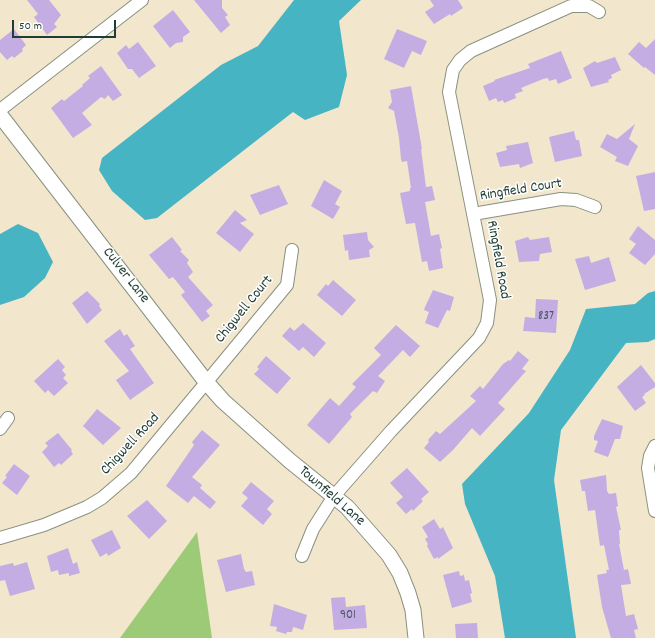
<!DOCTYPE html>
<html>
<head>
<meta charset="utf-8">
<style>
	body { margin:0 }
	#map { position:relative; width:655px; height:638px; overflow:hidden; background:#f2e6cd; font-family:Dekko,sans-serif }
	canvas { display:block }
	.scale { position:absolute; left:12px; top:20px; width:104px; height:18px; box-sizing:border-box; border:2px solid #1f3d34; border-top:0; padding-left:5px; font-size:12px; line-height:14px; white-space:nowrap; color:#1f3d34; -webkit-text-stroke:3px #fff; paint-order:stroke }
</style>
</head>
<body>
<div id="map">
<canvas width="655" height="638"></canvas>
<div class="scale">50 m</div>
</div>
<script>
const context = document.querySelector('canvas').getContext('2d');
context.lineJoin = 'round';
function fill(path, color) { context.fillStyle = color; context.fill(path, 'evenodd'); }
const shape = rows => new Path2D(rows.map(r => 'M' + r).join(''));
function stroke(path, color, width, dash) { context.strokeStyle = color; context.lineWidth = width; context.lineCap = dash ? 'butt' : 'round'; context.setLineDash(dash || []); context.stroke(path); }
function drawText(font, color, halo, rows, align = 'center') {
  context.font = font + ' Dekko,sans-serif'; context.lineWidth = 3; context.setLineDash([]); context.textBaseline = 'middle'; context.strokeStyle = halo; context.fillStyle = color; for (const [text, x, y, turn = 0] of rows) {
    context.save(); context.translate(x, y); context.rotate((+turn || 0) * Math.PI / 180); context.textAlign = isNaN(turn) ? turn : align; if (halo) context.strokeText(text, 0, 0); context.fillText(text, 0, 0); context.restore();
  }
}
const green = shape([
	[197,532,212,638,120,638]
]);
const water = shape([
	[294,0,361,0,339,21,347,75,339,107,305,120,293,112,157,218,145,220,112,191,99,170,102,158,221,65,258,46],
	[18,224,38,233,53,262,45,278,24,297,0,305,0,234],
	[655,291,655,339,648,342,626,343,561,430,554,480,576,638,505,638,495,576,465,504,462,484,529,413,570,350,586,309,635,304,648,293]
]);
const building = shape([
	[27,0,49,0,61,15,54,24,57,27,47,35,34,17,38,14],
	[194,0,222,0,222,8,228,15,225,17,230,25,221,33],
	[430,0,458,0,463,8,451,16,450,14,434,24,425,12,434,6],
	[173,10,190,32,183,37,183,42,176,43,170,48,153,26],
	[14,29,26,45,22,49,23,51,14,58,12,56,7,60,0,52,0,40],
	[397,29,427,41,421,55,412,51,404,68,384,59],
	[655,39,655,75,645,67,644,68,628,54,639,42,646,48],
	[138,42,156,66,139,78,132,69,128,69,117,53,126,45,129,49],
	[561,51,572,78,558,84,556,79,549,81,548,78,543,79,521,88,523,91,515,94,516,98,504,103,503,100,498,102,496,98,489,101,483,86,495,81,494,80,530,68,528,64],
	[615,57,621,70,611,75,612,78,608,80,609,82,591,87,583,68,595,61,597,63],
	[101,66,122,95,113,101,108,95,105,99,101,97,82,113,92,125,73,138,51,108,62,99,64,101,83,86,82,85,90,78,88,76],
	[411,86,422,149,421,149,426,187,432,186,435,200,425,202,431,236,439,234,442,248,440,249,443,268,429,271,427,261,422,262,415,223,406,224,400,193,410,191,410,188,411,188,407,161,402,162,401,159,399,138,394,111,388,108,392,102,390,90],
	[635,124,629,139,638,146,628,166,615,161,617,157,600,147,607,134,617,139],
	[574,131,576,140,579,140,582,156,555,162,549,137],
	[528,142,533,163,520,168,519,164,500,167,496,153,507,150,506,146],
	[655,172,655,209,644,211,636,176],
	[324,180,342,191,335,204,340,207,333,219,311,206],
	[279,185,288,204,260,215,250,195],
	[235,210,247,220,240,223,254,234,240,252,216,233],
	[638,226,655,240,655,254,645,265,629,253,636,244,629,239],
	[367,232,368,240,374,247,369,250,370,257,349,260,348,250,345,251,343,235],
	[172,237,182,250,180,251,189,260,187,263,193,272,188,277,213,305,206,311,210,316,202,322,181,295,185,292,173,277,169,279,149,255],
	[528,237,530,240,549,237,552,252,540,254,539,261,519,262,515,241],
	[589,256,591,263,609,257,616,281,585,290,575,259],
	[333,280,356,300,342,316,317,295,326,284,328,286],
	[433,290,454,297,450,311,447,310,438,328,425,323,429,312,424,310,425,307],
	[87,291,100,304,99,306,102,310,87,324,72,303],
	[536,299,558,300,556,333,523,331,525,317,535,318],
	[303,323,326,343,314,357,303,347,299,351,282,336,290,327,294,331],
	[396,325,420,346,410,357,403,350,378,376,385,381,377,393,373,391,350,414,352,417,329,444,307,425,330,398,339,406,356,387,352,384,381,355,374,348],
	[120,329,124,336,127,334,135,346,130,349,154,383,130,400,116,380,129,371,104,341],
	[518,351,529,360,522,369,526,371,498,403,505,409,480,436,472,428,453,450,440,462,424,448,429,442,428,440,436,431,440,434,476,401,470,396,480,386,483,389,503,364,509,360,510,361],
	[266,356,291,378,277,394,254,374,259,369,257,367],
	[58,359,65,367,62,370,66,375,63,378,68,383,54,396,48,390,45,393,34,381],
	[641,365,655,383,655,387,644,394,645,395,642,397,646,403,635,411,617,387],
	[97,409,121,428,103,445,83,426],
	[602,419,623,426,620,439,615,439,608,457,594,452,598,441,594,440,594,436],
	[202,430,220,445,192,477,202,485,200,488,216,502,210,509,194,496,188,503,166,486,194,445,192,442],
	[58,433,72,450,71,451,73,454,61,465,59,463,54,467,42,452,48,446,45,443],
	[14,464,30,476,17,495,2,483,7,477,5,476],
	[407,468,429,492,421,499,423,501,413,511,412,509,406,514,396,503,403,497,390,483],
	[606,475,607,491,609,494,616,493,618,506,616,507,621,530,619,530,620,544,619,544,624,570,628,569,631,584,621,585,626,616,634,614,638,629,634,630,636,638,611,638,602,607,597,575,607,573,606,570,609,570,604,545,600,546,595,510,588,511,585,491,582,491,580,480],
	[251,482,274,501,267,509,272,514,263,525,241,506,248,498,242,493],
	[147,500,167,521,149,539,127,516],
	[434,519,440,529,443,527,453,548,438,559,438,557,434,559,427,546,428,544,425,539,428,537,422,527],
	[112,530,121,548,108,556,107,553,100,557,91,540],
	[68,548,73,564,77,562,80,573,69,576,69,573,59,575,58,570,51,572,47,556],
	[241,554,244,569,246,572,252,571,255,585,226,592,217,560],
	[27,562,35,589,10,596,5,580,0,581,0,566,13,563,14,566],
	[459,571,460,576,464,575,465,581,469,580,472,593,470,594,472,602,452,608,443,575],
	[345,597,346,607,365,605,367,628,334,630,331,598],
	[274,604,307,615,303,630,293,627,292,632,287,632,286,634,276,631,277,627,270,626],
	[477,623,478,638,456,638,455,624]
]);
const minor = shape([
	[0,110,142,0],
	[473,214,561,199,576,200,595,207],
	[0,429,8,418],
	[655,446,650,456,648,468,655,511],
	[0,538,44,525,87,507,102,498,131,473,287,285,292,250],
	[302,556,313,529,334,496,391,431,479,338,487,323,490,300,449,92,453,70,460,60,471,51,571,6,589,6,599,12]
]);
const tertiary = shape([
	[0,115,207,383,223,401,290,461,347,507,389,555,400,573,408,593,413,610,416,638]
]);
const numberNames = [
	["837",546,317],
	["901",348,616]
];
const streetNames = [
	["Ringfield Court",521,191,-9],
	["Ringfield Road",497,260,80],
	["Culver Lane",125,276,52],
	["Chigwell Court",245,310,-51],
	["Chigwell Road",131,445,-47],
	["Townfield Lane",331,497,41]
];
fill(green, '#9dca77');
fill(water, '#46b4c2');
fill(building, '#c4ade2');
stroke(minor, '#889280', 14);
stroke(tertiary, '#889280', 17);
stroke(minor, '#fff', 12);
stroke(tertiary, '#fff', 15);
drawText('13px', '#485960', null, numberNames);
drawText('15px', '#1f3d34', '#fff', streetNames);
</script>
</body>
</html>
